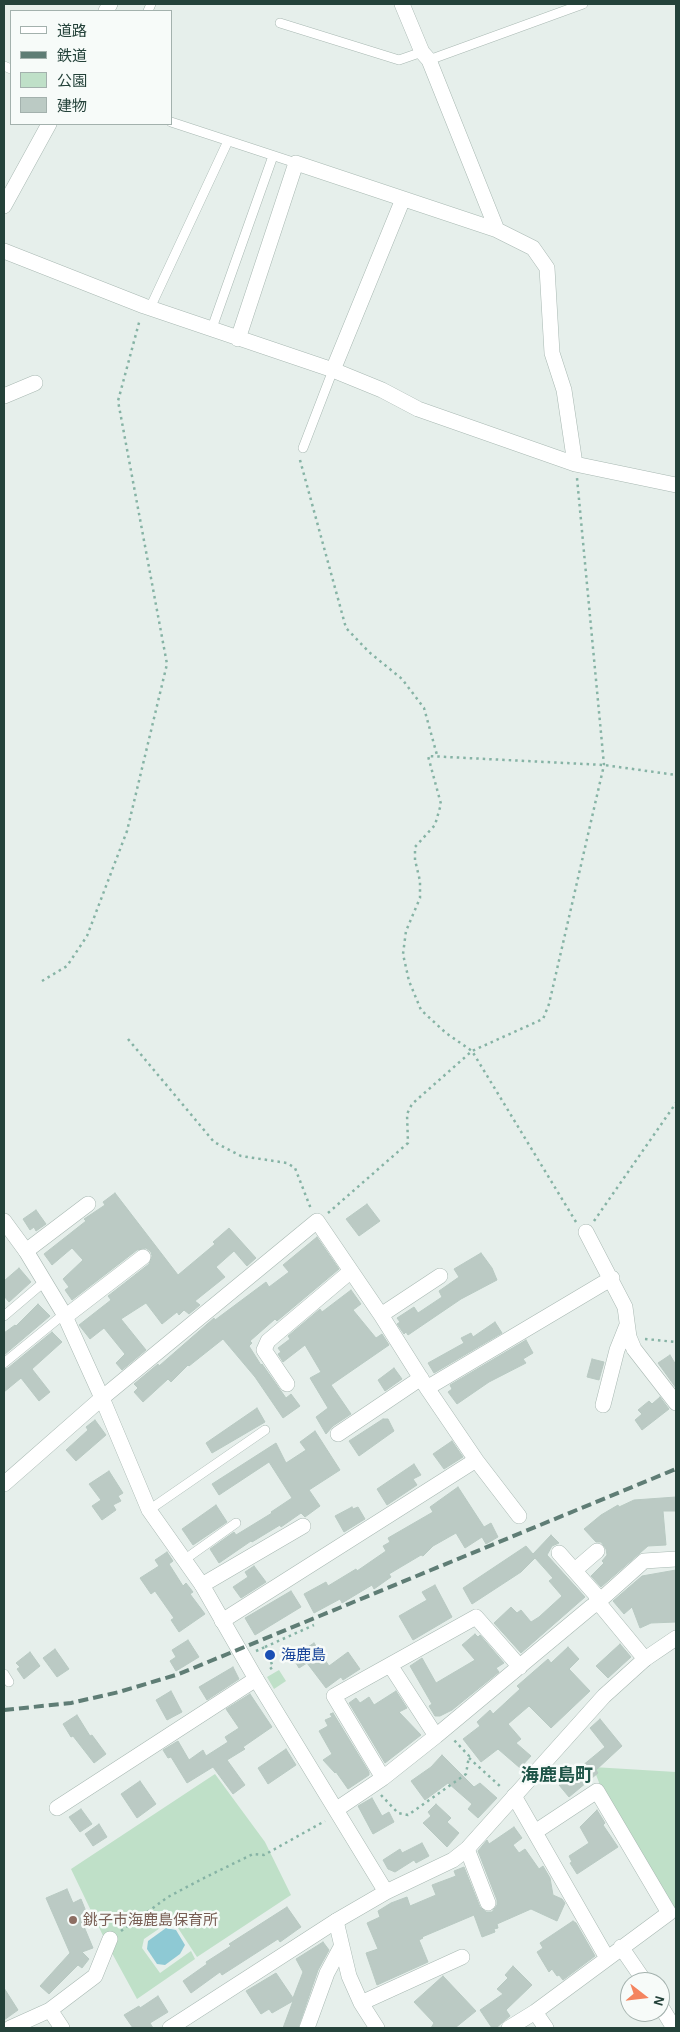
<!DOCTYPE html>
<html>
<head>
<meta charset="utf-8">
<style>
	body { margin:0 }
	#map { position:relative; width:680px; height:2032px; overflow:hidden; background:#e6efeb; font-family:"Alegreya Sans","Noto Sans JP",sans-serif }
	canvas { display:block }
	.frame { position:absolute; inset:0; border:5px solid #24423a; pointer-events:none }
	.legend { position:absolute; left:10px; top:10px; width:162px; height:115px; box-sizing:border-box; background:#f7fbf9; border:1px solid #a3b1ad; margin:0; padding:6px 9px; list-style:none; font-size:15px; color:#24423a }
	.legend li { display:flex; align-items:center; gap:10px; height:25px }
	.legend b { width:25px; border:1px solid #a3b1ad }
	.north { position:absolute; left:620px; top:1972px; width:50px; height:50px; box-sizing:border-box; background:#f7fbf9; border:1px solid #a3b1ad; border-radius:50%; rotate:106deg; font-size:14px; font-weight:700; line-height:20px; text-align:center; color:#24423a }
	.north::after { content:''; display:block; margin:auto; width:18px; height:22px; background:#f4845f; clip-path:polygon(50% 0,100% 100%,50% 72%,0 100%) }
</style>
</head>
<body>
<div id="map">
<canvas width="680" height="2032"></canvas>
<div class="frame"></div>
<ul class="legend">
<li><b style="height:6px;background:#fff"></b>道路</li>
<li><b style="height:6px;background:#5f7d75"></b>鉄道</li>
<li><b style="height:14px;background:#bfe0c8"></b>公園</li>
<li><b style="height:14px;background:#bbcac4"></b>建物</li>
</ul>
<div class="north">N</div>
</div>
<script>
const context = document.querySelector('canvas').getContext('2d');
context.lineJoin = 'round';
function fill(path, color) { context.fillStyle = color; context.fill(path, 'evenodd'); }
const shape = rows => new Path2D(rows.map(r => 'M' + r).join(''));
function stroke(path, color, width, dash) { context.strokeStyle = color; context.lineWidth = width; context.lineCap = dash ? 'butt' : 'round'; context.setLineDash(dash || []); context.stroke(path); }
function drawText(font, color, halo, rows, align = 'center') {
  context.font = font + ' "Alegreya Sans","Noto Sans JP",sans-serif'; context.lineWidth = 5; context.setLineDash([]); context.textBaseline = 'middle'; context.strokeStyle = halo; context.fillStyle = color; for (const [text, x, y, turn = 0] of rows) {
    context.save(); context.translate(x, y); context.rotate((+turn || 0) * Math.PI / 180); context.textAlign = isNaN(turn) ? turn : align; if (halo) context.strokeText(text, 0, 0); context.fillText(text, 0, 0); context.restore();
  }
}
const green = shape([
	[279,1670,286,1681,274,1689,267,1677],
	[593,1767,676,1772,676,1919,600,1785],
	[215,1774,265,1842,291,1895,197,1957,176,1925,166,1924,144,1939,142,1948,160,1973,191,1951,195,1959,137,1999,107,1944,71,1869]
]);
const water = shape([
	[166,1928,176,1930,185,1945,180,1954,165,1965,157,1964,147,1949,148,1941]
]);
const building = shape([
	[115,1193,178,1275,215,1244,213,1242,229,1228,256,1258,247,1266,234,1251,216,1267,225,1277,195,1301,200,1305,189,1314,184,1310,179,1315,177,1312,162,1324,146,1303,121,1319,146,1350,122,1370,116,1363,125,1354,104,1328,90,1339,79,1325,111,1300,108,1296,149,1264,152,1256,151,1252,146,1248,137,1250,72,1300,65,1290,69,1287,63,1279,83,1260,72,1248,52,1265,44,1254,86,1221,84,1219,105,1205,103,1202,115,1193],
	[367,1204,380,1221,359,1236,346,1219,367,1204],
	[36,1210,46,1224,36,1231,34,1227,30,1230,23,1219,36,1210],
	[317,1237,339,1269,277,1321,275,1319,250,1341,252,1343,249,1346,261,1365,262,1364,286,1398,291,1394,300,1406,283,1418,255,1377,223,1339,189,1366,188,1365,171,1382,168,1379,143,1402,134,1392,138,1388,134,1384,158,1364,159,1366,214,1318,215,1320,266,1282,269,1287,289,1272,283,1265,317,1237],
	[481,1253,492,1268,497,1280,461,1299,408,1335,406,1332,404,1334,397,1324,400,1322,397,1318,414,1307,418,1313,442,1297,439,1291,459,1277,454,1269,481,1253],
	[19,1268,31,1282,9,1302,4,1296,4,1281,19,1268],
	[351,1290,361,1304,353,1310,376,1338,382,1334,389,1345,331,1385,351,1414,333,1426,326,1434,316,1417,328,1408,310,1378,321,1372,305,1345,283,1362,278,1354,281,1352,278,1348,290,1339,288,1336,320,1309,322,1312,351,1290],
	[38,1304,50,1316,4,1355,4,1333,15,1325,16,1326,38,1304],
	[495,1322,502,1333,434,1373,428,1363,464,1343,461,1338,471,1333,473,1337,495,1322],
	[52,1332,62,1342,32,1369,50,1392,39,1401,21,1378,4,1392,4,1369,8,1368,52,1332],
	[526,1340,533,1353,523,1359,526,1363,489,1382,457,1404,448,1392,452,1389,450,1385,526,1340],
	[670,1355,676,1365,676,1388,658,1363,670,1355],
	[592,1359,604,1362,599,1380,587,1377,592,1359],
	[394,1368,402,1379,385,1391,378,1380,394,1368],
	[660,1397,669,1409,642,1430,635,1420,642,1414,638,1410,649,1401,652,1404,660,1397],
	[257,1408,265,1422,212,1453,206,1443,257,1408],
	[383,1419,388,1419,394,1431,359,1456,349,1441,383,1419],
	[95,1420,106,1435,76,1461,66,1450,88,1430,86,1427,95,1420],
	[315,1431,340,1470,309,1490,320,1506,305,1517,301,1513,281,1527,280,1525,252,1542,251,1541,219,1563,210,1549,234,1532,236,1535,272,1513,271,1512,292,1498,269,1462,219,1495,212,1484,276,1443,286,1463,306,1450,300,1442,315,1431],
	[452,1441,463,1457,444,1469,433,1454,452,1441],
	[414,1464,421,1475,413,1479,417,1485,387,1505,377,1489,414,1464],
	[109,1471,123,1493,118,1496,121,1501,113,1505,116,1510,102,1520,92,1506,101,1500,89,1484,109,1471],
	[458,1487,484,1527,491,1523,498,1537,486,1544,482,1537,465,1548,456,1533,433,1546,423,1556,421,1555,389,1574,391,1577,374,1589,372,1585,342,1603,340,1599,314,1613,304,1594,326,1582,328,1586,356,1569,357,1571,386,1551,383,1546,390,1542,388,1538,433,1512,430,1507,458,1487],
	[676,1497,676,1511,663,1511,666,1545,648,1546,601,1587,591,1576,604,1563,602,1561,607,1555,606,1549,601,1542,596,1542,584,1529,601,1515,618,1505,619,1507,634,1500,676,1497],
	[216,1505,227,1522,193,1545,182,1529,216,1505],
	[352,1507,353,1509,358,1507,365,1519,344,1532,335,1516,352,1507],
	[551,1535,559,1543,552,1546,547,1555,585,1597,521,1653,494,1623,511,1607,517,1613,521,1610,531,1622,539,1617,562,1596,549,1581,553,1578,535,1558,521,1572,472,1604,463,1588,526,1546,533,1554,551,1535],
	[167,1552,173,1561,169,1564,183,1586,186,1583,193,1592,190,1594,205,1614,179,1632,171,1620,174,1618,155,1591,151,1594,140,1578,159,1566,155,1560,167,1552],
	[254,1566,266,1582,241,1598,233,1587,248,1577,245,1572,254,1566],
	[676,1570,676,1622,651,1623,640,1628,632,1607,624,1614,613,1601,642,1576,676,1570],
	[435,1585,452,1617,413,1640,399,1616,427,1600,422,1592,435,1585],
	[291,1591,301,1607,255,1635,245,1618,291,1591],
	[475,1634,478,1637,480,1635,504,1663,496,1668,499,1672,452,1710,440,1716,435,1716,429,1706,432,1704,410,1666,422,1658,436,1683,475,1660,462,1645,475,1634],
	[188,1640,199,1657,176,1671,170,1661,176,1657,172,1650,188,1640],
	[314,1643,329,1666,348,1652,360,1669,343,1680,341,1677,326,1688,307,1663,299,1668,290,1653,299,1647,302,1651,314,1643],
	[620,1644,631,1657,608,1678,596,1666,620,1644],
	[568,1647,579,1659,569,1669,590,1691,551,1728,529,1706,508,1724,521,1739,516,1743,531,1756,520,1768,498,1749,481,1762,463,1739,480,1726,477,1722,490,1710,493,1714,520,1689,517,1686,548,1659,551,1663,568,1647],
	[55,1649,69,1669,57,1677,43,1658,55,1649],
	[30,1652,40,1666,24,1679,17,1669,20,1667,16,1663,30,1652],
	[233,1667,239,1679,207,1700,199,1687,233,1667],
	[171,1691,182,1712,167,1720,156,1700,171,1691],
	[396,1691,407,1708,399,1712,421,1735,385,1763,349,1703,356,1698,360,1703,369,1697,374,1705,396,1691],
	[250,1694,272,1727,243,1747,245,1749,227,1760,245,1785,233,1794,213,1767,187,1783,171,1757,168,1758,163,1750,178,1741,189,1760,203,1750,206,1756,228,1742,225,1737,239,1728,226,1709,250,1694],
	[333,1713,369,1772,369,1775,348,1789,336,1772,335,1773,323,1760,332,1754,319,1731,328,1726,325,1720,332,1717,330,1714,333,1713],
	[77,1715,90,1736,92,1735,106,1754,94,1763,73,1736,71,1737,63,1724,77,1715],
	[600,1719,622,1746,596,1770,598,1773,569,1797,559,1785,605,1747,590,1728,600,1719],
	[286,1749,296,1765,268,1784,258,1768,286,1749],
	[442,1755,474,1787,480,1783,497,1798,478,1818,468,1809,472,1804,448,1783,425,1800,411,1781,431,1767,442,1755],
	[140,1781,156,1804,137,1818,121,1794,140,1781],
	[372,1798,382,1816,389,1812,394,1822,373,1834,358,1806,372,1798],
	[436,1804,451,1818,447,1822,459,1833,447,1847,423,1823,431,1816,428,1812,436,1804],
	[81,1809,92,1824,80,1832,69,1817,81,1809],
	[597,1810,605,1823,603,1825,618,1847,577,1874,570,1863,572,1862,569,1856,589,1843,580,1827,597,1810],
	[99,1824,107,1837,93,1846,85,1834,99,1824],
	[514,1827,522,1838,513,1845,519,1853,525,1849,539,1869,543,1866,550,1878,553,1895,562,1899,565,1903,557,1921,531,1909,497,1924,498,1928,494,1929,495,1932,482,1937,474,1915,422,1937,423,1938,419,1940,428,1962,377,1985,366,1953,378,1949,367,1923,380,1917,378,1911,391,1903,407,1897,410,1906,436,1895,432,1885,456,1876,454,1871,464,1867,480,1907,486,1912,492,1912,497,1905,497,1900,478,1851,487,1840,489,1844,514,1827],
	[422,1843,429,1856,416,1863,414,1860,395,1872,388,1869,383,1860,400,1849,402,1853,422,1843],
	[67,1889,73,1903,81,1899,87,1914,80,1917,93,1948,82,1952,89,1959,82,1968,78,1965,49,1994,40,1986,70,1953,46,1898,67,1889],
	[287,1907,301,1927,280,1942,278,1939,222,1975,220,1972,191,1993,183,1981,207,1964,206,1962,231,1946,229,1944,287,1907],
	[573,1921,576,1923,595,1956,563,1980,559,1975,557,1976,552,1969,549,1972,537,1952,543,1948,540,1943,573,1921],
	[323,1942,329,1950,318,1970,298,2028,283,2028,293,2001,272,2013,269,2009,261,2014,246,1991,276,1973,293,1998,303,1972,296,1959,323,1942],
	[513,1966,532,1985,506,2010,510,2016,496,2028,492,2028,480,2010,503,1994,497,1989,508,1978,505,1975,513,1966],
	[443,1976,476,2011,455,2028,431,2028,434,2023,414,2002,443,1976],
	[4,1988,18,2010,4,2020,4,1988],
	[158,1996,168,2012,150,2023,153,2028,133,2028,124,2015,139,2006,140,2008,158,1996]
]);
const path = shape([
	[300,460,346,628,369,652,402,679,424,708,437,755],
	[42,981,67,966,87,936,127,831,167,664,118,401,140,319],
	[128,1039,214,1142,241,1156,287,1163,295,1168,311,1209],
	[328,1213,408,1143,407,1114,412,1104,472,1051,543,1019,549,1004,604,765,577,478],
	[594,1221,676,1103],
	[576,1222,472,1051,446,1033,421,1010,409,981,403,954,406,931,420,898,420,881,415,860,415,847,435,825,441,804,428,756,604,765,676,775],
	[645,1339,676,1342],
	[265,1647,314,1625],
	[256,1651,265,1647,273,1667,267,1671],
	[469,1758,502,1788],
	[381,1795,398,1813,408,1815,466,1774,469,1756,454,1740],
	[121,1931,168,1897,202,1879,253,1854,264,1855,325,1821]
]);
const service = shape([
	[148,11,151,4],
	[280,23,399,60,422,52],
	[429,60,583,4],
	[4,66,11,69],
	[171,122,296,163],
	[150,308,228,141],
	[212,328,273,156],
	[303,448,333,370],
	[4,1316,44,1282],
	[4,1363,64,1314],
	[149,1510,265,1430],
	[184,1560,236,1523],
	[4,1674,9,1682]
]);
const minor = shape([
	[402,4,422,52,429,60,497,230],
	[106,11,110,4],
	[4,206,49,124],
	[4,251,144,306,333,370,382,390,418,409,575,464,676,485],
	[238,339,296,163,497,230,533,248,547,268,552,353,564,390,575,464],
	[333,370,403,199],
	[4,396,35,383],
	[586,1232,625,1307,629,1337,634,1349,676,1403],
	[26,1251,88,1204],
	[381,1315,440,1276],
	[65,1317,143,1257],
	[287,1384,264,1350,268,1341,351,1271],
	[427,1388,612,1278],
	[603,1405,617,1350,627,1325],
	[338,1434,421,1378],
	[4,1484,102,1398,317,1221,381,1315,427,1388,476,1460,519,1516],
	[559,1553,596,1595,597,1603],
	[575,1570,597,1551],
	[202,1585,303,1526],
	[597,1603,644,1561,676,1559],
	[222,1621,476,1460],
	[390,1665,436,1736],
	[383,1778,334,1696,476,1617,520,1667],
	[514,1796,607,1958],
	[57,1808,256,1679],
	[337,1809,383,1778,436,1736,591,1607,597,1603,602,1607,645,1659],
	[467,1849,488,1903],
	[336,1921,349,1976,361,2003,377,2028],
	[621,1947,645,1982],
	[361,2003,462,1957],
	[660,2005,674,2028],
	[50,2010,62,2028],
	[535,2012,546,2028],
	[10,2028,50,2010,95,1976,110,1939],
	[307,2028,327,1973,341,1947],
	[509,2028,535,2012,669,1913,597,1791,535,1832]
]);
const tertiary = shape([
	[4,1221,26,1251,64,1314,102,1398,149,1510,202,1585,256,1679,386,1892],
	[170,2028,336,1921,386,1892,453,1860,467,1849,604,1696,645,1659,676,1638]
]);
const rail = shape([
	[4,1710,71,1703,119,1692,179,1674,676,1469]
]);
const markers = [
	[270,1655,6,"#1a4fb4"],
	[73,1920,5,"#8d6e63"]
];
const transitNames = [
	["海鹿島",281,1655]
];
const educationNames = [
	["銚子市海鹿島保育所",83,1920]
];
const quarterNames = [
	["海鹿島町",557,1776]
];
fill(green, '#bfe0c8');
fill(water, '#8ec9d4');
fill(building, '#bbcac4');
stroke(building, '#b8c9c2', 1);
stroke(service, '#a8b8b2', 10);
stroke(minor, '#a8b8b2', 16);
stroke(tertiary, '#a8b8b2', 16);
stroke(path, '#86b3a5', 2.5, [2.5, 4]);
stroke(service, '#fff', 9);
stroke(minor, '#fff', 15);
stroke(tertiary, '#fff', 15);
stroke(rail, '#5f7d75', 4, [10, 5]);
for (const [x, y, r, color] of markers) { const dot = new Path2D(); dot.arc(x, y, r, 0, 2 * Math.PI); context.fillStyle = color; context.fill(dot); stroke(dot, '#f7fbf9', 2); }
drawText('15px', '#164399', '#f7fbf9', transitNames, 'left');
drawText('15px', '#785e54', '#f7fbf9', educationNames, 'left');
drawText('bold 18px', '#1f5548', '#f7fbf9', quarterNames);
</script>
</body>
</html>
